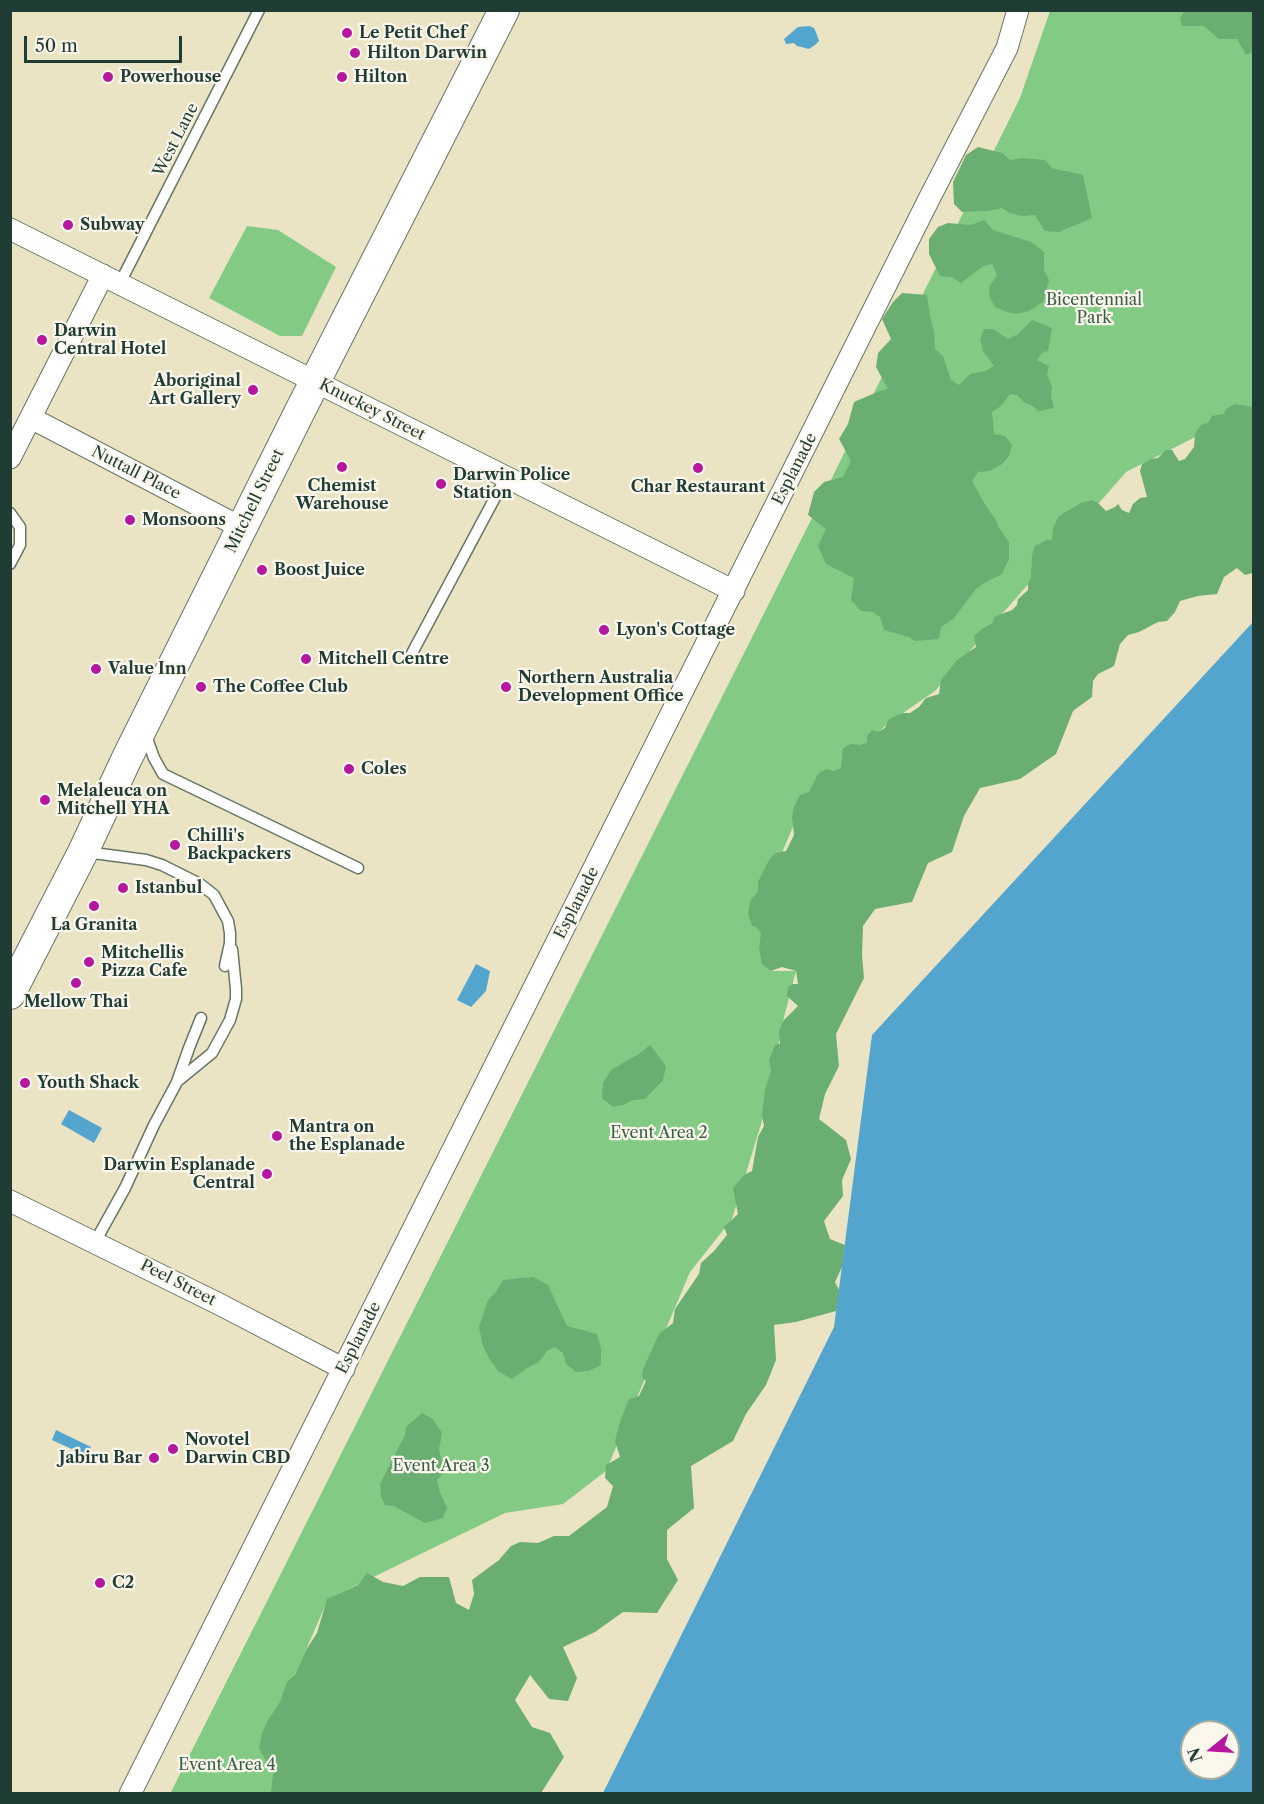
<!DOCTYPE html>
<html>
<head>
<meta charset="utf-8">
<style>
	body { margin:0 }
	#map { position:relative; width:1264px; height:1804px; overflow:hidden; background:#eae4c4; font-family:"Libre Caslon Text",serif }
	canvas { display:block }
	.frame { position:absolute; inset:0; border:12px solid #1f3d34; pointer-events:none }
	.north { position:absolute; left:1180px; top:1720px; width:60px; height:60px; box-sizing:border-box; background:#fbf7ec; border:2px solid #a3ada2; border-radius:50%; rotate:252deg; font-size:16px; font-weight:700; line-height:24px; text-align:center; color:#1f3d34 }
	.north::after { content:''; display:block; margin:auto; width:21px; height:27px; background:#b5179e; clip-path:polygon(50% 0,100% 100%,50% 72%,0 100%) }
	.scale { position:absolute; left:24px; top:36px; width:158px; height:27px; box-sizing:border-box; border:3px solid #1f3d34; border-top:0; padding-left:8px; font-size:18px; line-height:21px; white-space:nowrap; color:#1f3d34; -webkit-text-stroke:4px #fbf7ec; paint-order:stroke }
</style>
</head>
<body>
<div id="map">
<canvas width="1264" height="1804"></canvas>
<div class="frame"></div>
<div class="north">N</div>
<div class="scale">50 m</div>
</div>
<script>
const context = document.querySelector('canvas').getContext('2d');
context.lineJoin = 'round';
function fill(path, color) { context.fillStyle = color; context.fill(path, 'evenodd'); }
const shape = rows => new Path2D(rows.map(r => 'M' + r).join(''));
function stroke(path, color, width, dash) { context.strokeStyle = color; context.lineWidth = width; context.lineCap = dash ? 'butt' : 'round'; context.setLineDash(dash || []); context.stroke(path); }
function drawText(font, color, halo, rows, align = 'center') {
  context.font = font + ' "Libre Caslon Text",serif'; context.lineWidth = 4.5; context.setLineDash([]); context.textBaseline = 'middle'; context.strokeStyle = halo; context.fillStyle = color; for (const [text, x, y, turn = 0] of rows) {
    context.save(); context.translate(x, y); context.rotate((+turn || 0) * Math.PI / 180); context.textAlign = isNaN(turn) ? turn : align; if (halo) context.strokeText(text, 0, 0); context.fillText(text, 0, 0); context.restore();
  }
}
const green = shape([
	[1050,11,1253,11,1253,408,1126,472,935,691,887,724,799,812,757,913,771,971,796,971,783,1021,769,1098,732,1219,690,1272,606,1471,563,1504,505,1513,328,1599,267,1740,276,1793,170,1794,815,512,1020,98],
	[247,226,278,230,336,267,302,336,280,336,209,298]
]);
const forest = shape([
	[1186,10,1253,11,1253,52,1246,55,1237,39,1219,39,1204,26,1182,26,1180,18],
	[978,147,1002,153,1010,160,1022,158,1045,160,1052,168,1083,175,1092,218,1059,232,1045,231,1035,215,1022,216,1010,213,1002,208,988,211,962,212,954,204,953,182,966,155],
	[984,220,993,230,1031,242,1044,252,1044,270,1049,280,1043,302,1029,311,1016,314,1007,312,995,307,990,298,989,287,997,275,992,264,982,267,961,283,952,277,940,276,929,254,929,239,938,227,948,223,971,225],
	[902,293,927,295,930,317,934,331,935,349,943,356,951,380,959,385,970,374,985,371,994,366,983,351,980,339,984,329,993,329,1008,339,1018,334,1032,320,1052,328,1048,351,1042,353,1037,360,1049,366,1047,374,1052,387,1051,396,1054,408,1038,411,1033,406,1025,403,1017,395,1010,394,1001,406,992,412,994,434,1005,436,1012,445,1009,456,1002,464,990,471,978,472,972,481,983,501,995,519,999,528,1009,542,1009,559,1002,574,984,583,976,589,953,619,941,627,939,639,915,641,909,637,884,630,880,617,873,612,861,611,851,600,854,578,826,564,818,546,826,529,808,515,814,492,824,482,843,477,851,461,839,439,848,424,854,402,882,390,888,389,876,367,878,353,891,339,882,319,893,302],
	[1235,404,1253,407,1253,573,1245,575,1237,568,1224,577,1217,594,1198,596,1180,601,1175,612,1167,621,1158,622,1139,632,1128,635,1120,644,1114,666,1098,674,1093,681,1092,697,1073,711,1056,754,1020,779,980,788,964,816,952,852,928,863,912,902,875,909,863,926,862,955,864,978,836,1034,839,1066,825,1094,819,1119,846,1140,851,1159,842,1180,843,1196,824,1221,830,1239,845,1245,842,1267,835,1282,841,1294,836,1311,796,1322,774,1325,776,1360,766,1385,746,1414,733,1441,691,1466,694,1508,667,1530,667,1559,678,1580,657,1613,623,1612,595,1632,563,1647,577,1678,568,1701,549,1699,530,1675,515,1700,532,1727,550,1733,564,1757,541,1793,271,1793,273,1774,259,1748,262,1733,267,1722,280,1702,287,1682,295,1675,306,1650,317,1633,327,1599,358,1585,367,1573,383,1582,403,1586,420,1577,449,1577,456,1603,469,1610,474,1594,472,1580,499,1560,511,1546,520,1542,538,1543,554,1536,569,1536,607,1507,613,1486,605,1478,606,1465,620,1457,615,1441,620,1422,629,1399,639,1396,646,1381,642,1377,643,1369,659,1334,673,1323,675,1309,699,1274,701,1263,714,1251,727,1235,724,1227,738,1214,733,1188,744,1175,752,1171,758,1137,764,1126,762,1115,765,1090,771,1070,769,1060,775,1045,780,1044,779,1032,783,1021,798,1006,787,996,788,987,793,984,798,984,796,971,782,967,771,971,762,964,759,948,761,933,756,927,752,926,748,913,751,899,758,892,758,882,770,858,776,853,786,851,794,835,792,816,794,807,800,795,809,792,818,774,826,769,833,771,841,768,843,748,851,744,860,745,867,743,867,736,872,730,878,732,885,728,889,719,903,713,910,713,919,707,926,698,939,694,941,680,957,660,976,647,974,636,982,629,993,623,994,617,1012,610,1017,605,1018,599,1028,590,1028,583,1031,578,1032,555,1035,546,1047,540,1052,540,1053,528,1059,516,1081,503,1092,500,1098,503,1106,511,1115,507,1118,504,1122,510,1129,513,1133,504,1140,498,1147,497,1140,471,1142,464,1151,459,1158,458,1166,450,1172,450,1179,461,1185,459,1194,447,1195,434,1201,425,1208,423,1212,416,1223,414,1227,408],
	[650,1045,666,1066,663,1080,645,1099,633,1100,623,1105,613,1107,602,1098,603,1083,611,1070,639,1054],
	[533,1277,548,1285,567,1326,597,1334,601,1348,601,1365,588,1371,576,1372,566,1364,563,1353,555,1347,547,1351,539,1362,527,1368,512,1379,499,1372,490,1360,483,1346,479,1327,488,1300,496,1292,503,1280],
	[422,1413,433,1419,442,1433,439,1449,444,1473,437,1480,440,1493,447,1507,443,1518,425,1523,394,1506,385,1505,381,1497,380,1484,405,1435,406,1427]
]);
const water = shape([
	[809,26,814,28,817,35,819,41,815,45,809,49,797,46,794,43,786,44,784,39,798,27],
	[1253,622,1253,1793,603,1793,834,1327,872,1035],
	[1192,1732,1228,1732,1228,1768,1192,1768],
	[476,964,490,971,486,991,471,1007,457,1000],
	[69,1110,102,1128,94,1143,61,1124],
	[56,1430,91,1447,87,1456,52,1440]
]);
const lane = shape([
	[120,283,259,10],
	[10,513,20,527,20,545,10,564],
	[410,657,506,477],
	[145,733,154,758,163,774,358,868],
	[86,852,146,860,162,865,200,884,214,895,228,921,230,933,230,943,225,966],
	[179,1080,212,1053,230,1020,236,999,236,989,232,949],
	[95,1242,125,1188,154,1125,177,1082,189,1048,201,1018]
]);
const street = shape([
	[10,229,734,591],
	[31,418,242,528],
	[10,458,103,275],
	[10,1201,219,1304,344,1369],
	[130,1794,930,197,1007,48,1018,10]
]);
const secondary = shape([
	[10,994,83,852,127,758,300,411,504,10]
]);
const markers = [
	[347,33,6,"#b5179e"],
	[355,53,6,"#b5179e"],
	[108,77,6,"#b5179e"],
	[342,77,6,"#b5179e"],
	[68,225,6,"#b5179e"],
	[42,340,6,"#b5179e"],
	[253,390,6,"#b5179e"],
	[342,467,6,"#b5179e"],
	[698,468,6,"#b5179e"],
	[441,484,6,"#b5179e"],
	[130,520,6,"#b5179e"],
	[262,570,6,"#b5179e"],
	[604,630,6,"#b5179e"],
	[306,659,6,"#b5179e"],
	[96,669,6,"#b5179e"],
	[201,687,6,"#b5179e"],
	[506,687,6,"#b5179e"],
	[349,769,6,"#b5179e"],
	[45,800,6,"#b5179e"],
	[175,845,6,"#b5179e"],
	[123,888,6,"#b5179e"],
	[94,906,6,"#b5179e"],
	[89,962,6,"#b5179e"],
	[76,983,6,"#b5179e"],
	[25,1083,6,"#b5179e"],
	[277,1136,6,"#b5179e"],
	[267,1174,6,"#b5179e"],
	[173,1449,6,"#b5179e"],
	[154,1458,6,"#b5179e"],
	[100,1583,6,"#b5179e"]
];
const poiNames = [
	["Le Petit Chef",359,33],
	["Hilton Darwin",367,53],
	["Powerhouse",120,77],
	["Hilton",354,77],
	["Subway",80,225],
	["Darwin",54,331],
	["Central Hotel",54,349],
	["Aboriginal",241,381,"right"],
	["Art Gallery",241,399,"right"],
	["Darwin Police",453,475],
	["Station",453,493],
	["Chemist",342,486,"center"],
	["Warehouse",342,504,"center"],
	["Char Restaurant",698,487,"center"],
	["Monsoons",142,520],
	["Boost Juice",274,570],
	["Lyon's Cottage",616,630],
	["Mitchell Centre",318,659],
	["Value Inn",108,669],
	["Northern Australia",518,678],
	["Development Office",518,696],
	["The Coffee Club",213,687],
	["Coles",361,769],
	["Melaleuca on",57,791],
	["Mitchell YHA",57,809],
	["Chilli's",187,836],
	["Backpackers",187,854],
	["Istanbul",135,888],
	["La Granita",94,925,"center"],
	["Mitchellis",101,953],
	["Pizza Cafe",101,971],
	["Mellow Thai",76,1002,"center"],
	["Youth Shack",37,1083],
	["Mantra on",289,1127],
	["the Esplanade",289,1145],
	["Darwin Esplanade",255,1165,"right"],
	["Central",255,1183,"right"],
	["Novotel",185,1440],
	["Darwin CBD",185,1458],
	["Jabiru Bar",142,1458,"right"],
	["C2",112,1583]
];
const streetNames = [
	["West Lane",176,140,-63],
	["Knuckey Street",372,410,27],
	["Esplanade",795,469,-63],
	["Nuttall Place",136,473,27],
	["Mitchell Street",255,501,-64],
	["Esplanade",577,903,-63],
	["Peel Street",178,1283,27],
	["Esplanade",359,1338,-63]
];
const parkNames = [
	["Bicentennial",1094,300],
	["Park",1094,318],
	["Event Area 2",659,1133],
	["Event Area 3",441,1466],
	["Event Area 4",227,1765]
];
fill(green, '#83ca85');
fill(forest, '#6aae72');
fill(water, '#53a5ce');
stroke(lane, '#676', 13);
stroke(street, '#676', 23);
stroke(secondary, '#676', 32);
stroke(lane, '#fff', 10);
stroke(street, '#fff', 21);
stroke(secondary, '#fff', 30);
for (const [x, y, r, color] of markers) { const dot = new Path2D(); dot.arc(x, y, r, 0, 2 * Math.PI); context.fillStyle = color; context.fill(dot); stroke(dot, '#fbf7ec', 2); }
drawText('bold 16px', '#1f3d34', '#fbf7ec', poiNames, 'left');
drawText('16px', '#1f3d34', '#fbf7ec', streetNames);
drawText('16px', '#386048', '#fbf7ec', parkNames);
</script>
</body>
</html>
